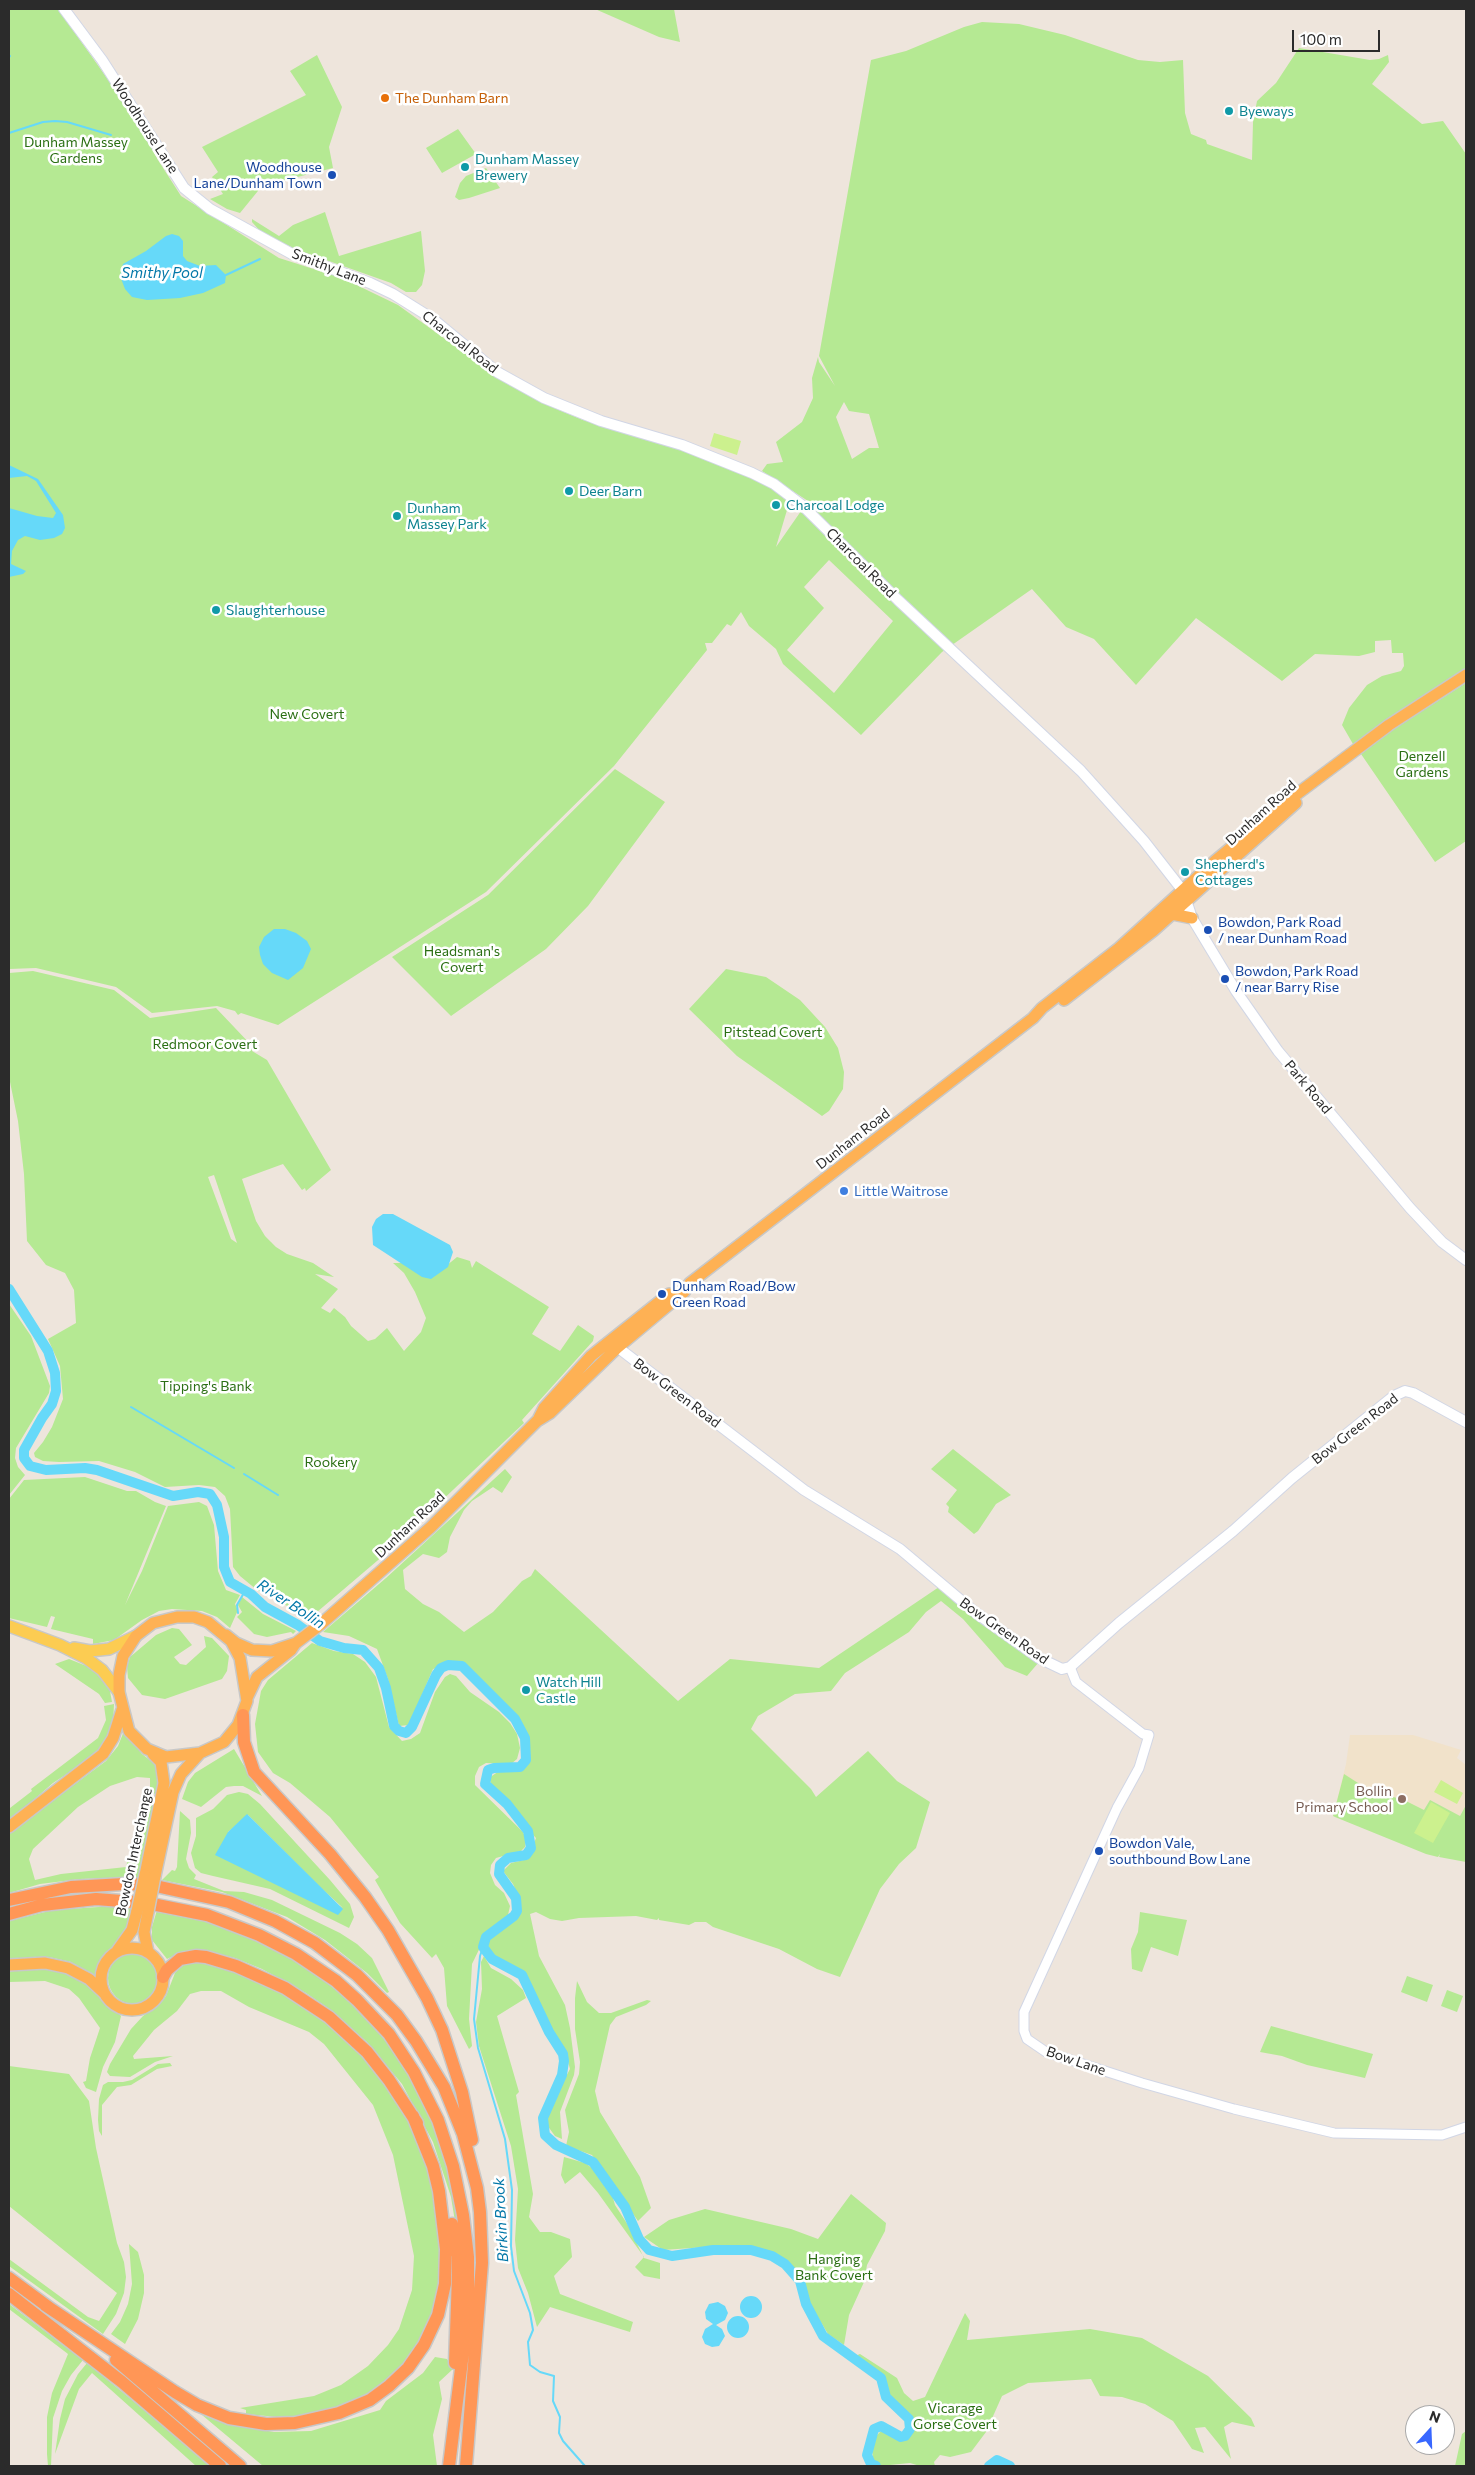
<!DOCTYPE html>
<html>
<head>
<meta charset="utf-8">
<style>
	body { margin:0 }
	#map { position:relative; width:1475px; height:2475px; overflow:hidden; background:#eee5dc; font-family:Commissioner,sans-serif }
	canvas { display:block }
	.frame { position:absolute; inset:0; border:10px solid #2b2b2b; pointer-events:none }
	.north { position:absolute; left:1405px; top:2405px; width:50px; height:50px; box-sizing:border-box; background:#fff; border:1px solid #aaa; border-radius:50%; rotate:20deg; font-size:14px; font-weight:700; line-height:20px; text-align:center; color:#2b2b2b }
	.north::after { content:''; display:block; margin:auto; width:18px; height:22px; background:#3867ff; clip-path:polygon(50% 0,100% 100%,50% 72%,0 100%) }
	.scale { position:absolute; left:1292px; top:30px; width:88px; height:22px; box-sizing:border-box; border:2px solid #2b2b2b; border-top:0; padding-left:6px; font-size:15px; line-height:18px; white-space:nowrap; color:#2b2b2b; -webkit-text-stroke:4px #fff; paint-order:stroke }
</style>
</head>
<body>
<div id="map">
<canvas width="1475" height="2475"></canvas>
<div class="frame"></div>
<div class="north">N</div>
<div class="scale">100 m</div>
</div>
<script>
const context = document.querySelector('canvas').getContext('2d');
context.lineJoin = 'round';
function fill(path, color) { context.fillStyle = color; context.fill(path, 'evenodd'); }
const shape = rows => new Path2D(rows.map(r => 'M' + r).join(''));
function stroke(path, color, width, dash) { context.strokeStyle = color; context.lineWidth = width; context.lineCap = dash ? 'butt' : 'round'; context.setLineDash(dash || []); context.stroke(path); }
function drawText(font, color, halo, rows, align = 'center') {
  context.font = font + ' Commissioner,sans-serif'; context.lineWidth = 5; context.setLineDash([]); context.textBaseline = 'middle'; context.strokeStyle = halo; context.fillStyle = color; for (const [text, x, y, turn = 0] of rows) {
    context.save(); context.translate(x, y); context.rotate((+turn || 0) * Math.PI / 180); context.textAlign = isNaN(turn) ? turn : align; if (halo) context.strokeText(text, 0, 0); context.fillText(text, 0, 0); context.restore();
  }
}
const education = shape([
	[1350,1735,1413,1735,1461,1750,1457,1758,1466,1765,1466,1805,1438,1857,1333,1816,1346,1764]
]);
const green = shape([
	[9,9,58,9,134,116,158,160,181,196,279,258,342,278,398,305,506,383,547,405,583,420,681,449,767,485,790,500,776,547,808,501,762,471,767,464,783,462,776,442,802,422,813,398,812,378,818,357,819,362,835,386,819,356,871,60,906,51,964,27,982,22,1019,24,1065,35,1138,60,1160,62,1183,60,1185,113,1191,134,1206,140,1207,144,1252,160,1253,122,1257,101,1276,83,1299,48,1370,60,1379,59,1388,55,1389,62,1372,84,1422,124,1443,121,1466,154,1466,669,1353,744,1342,725,1349,708,1367,685,1382,676,1401,671,1404,666,1403,653,1392,653,1391,640,1375,641,1375,652,1359,656,1315,654,1282,681,1196,618,1136,685,1094,639,1066,627,1032,589,942,652,861,735,783,664,776,649,749,626,741,612,731,626,727,624,712,643,705,643,707,650,614,766,486,892,278,1025,241,1013,238,1015,235,1011,217,1006,152,1013,116,987,36,968,9,969],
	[844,402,849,411,869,414,879,448,869,448,852,459,836,417],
	[829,560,893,621,834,693,787,650,824,608,804,587],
	[595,9,674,9,680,42,659,37],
	[317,55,342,107,329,147,333,168,262,186,240,213,227,209,210,199,223,194,212,177,218,172,202,147,306,95,290,71],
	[458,129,476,154,442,173,426,148],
	[486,168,500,188,469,198,459,200,455,197,460,183,466,176],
	[325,212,339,256,421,231,425,271,422,285,416,292,406,292,391,283,295,249,261,232,252,222,252,219,279,236,293,225],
	[1466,683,1466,841,1435,862,1361,754,1392,730],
	[615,769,665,802,588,906,546,949,451,1016,392,957,488,895],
	[726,969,766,977,800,1000,825,1027,838,1048,844,1072,843,1089,829,1111,822,1116,737,1056,689,1009],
	[33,971,114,990,150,1018,216,1008,253,1047,252,1051,267,1060,331,1170,306,1191,305,1188,302,1190,283,1164,242,1179,256,1221,265,1236,276,1247,287,1254,313,1263,334,1277,315,1274,338,1289,321,1308,330,1313,334,1308,345,1317,351,1326,368,1341,375,1339,387,1328,404,1351,421,1332,426,1318,415,1292,404,1273,393,1263,410,1263,440,1271,457,1257,470,1261,472,1268,476,1261,549,1307,532,1334,560,1351,578,1325,594,1336,593,1341,522,1420,524,1423,384,1555,310,1618,257,1590,240,1576,233,1567,230,1509,225,1496,215,1487,199,1485,165,1487,135,1472,99,1461,59,1462,43,1461,35,1457,34,1453,43,1442,52,1427,63,1399,60,1366,48,1339,76,1323,74,1290,65,1273,46,1265,27,1241,24,1174,18,1121,9,1077,9,973],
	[214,1175,237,1243,231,1239,208,1177],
	[9,1304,31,1336,50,1386,49,1393,16,1448,15,1458,18,1467,25,1475,9,1495],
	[953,1449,1011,1495,996,1504,978,1531,974,1534,948,1512,949,1507,946,1504,957,1490,931,1469],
	[505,1469,512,1477,502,1493,493,1487,472,1501,464,1510,450,1537,447,1552,439,1558,423,1554,403,1570,405,1589,423,1604,439,1612,464,1632,493,1612,522,1581,531,1576,535,1569,678,1701,730,1659,819,1668,939,1587,1039,1662,1027,1676,1005,1667,963,1619,941,1601,926,1612,909,1632,845,1673,831,1691,795,1694,758,1716,751,1729,811,1789,816,1797,868,1751,897,1781,930,1802,916,1848,899,1864,880,1889,840,1977,817,1969,779,1949,713,1927,706,1922,695,1922,689,1925,659,1920,659,1918,657,1920,636,1916,579,1918,562,1921,550,1919,536,1912,530,1914,539,1956,565,2005,570,2028,575,2067,574,2075,560,2112,562,2139,555,2136,547,2125,547,2112,570,2069,565,2051,555,2038,525,1975,499,1961,490,1954,485,1946,490,1938,516,1920,520,1913,519,1898,513,1884,503,1871,511,1863,528,1859,536,1838,496,1797,489,1778,499,1771,523,1768,525,1731,479,1679,457,1662,433,1669,409,1725,399,1726,388,1679,377,1649,349,1636,323,1632,386,1578],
	[85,1477,127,1491,136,1491,155,1502,166,1506,125,1605,142,1571,168,1506,199,1502,207,1506,214,1525,218,1571,226,1590,240,1595,235,1604,238,1610,230,1628,217,1617,202,1611,172,1609,159,1611,142,1620,114,1640,93,1644,93,1639,51,1629,55,1617,51,1616,47,1627,9,1618,9,1499,24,1480],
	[242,1597,263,1614,296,1631,293,1634,291,1632,267,1637,254,1634,237,1617,242,1612,238,1605],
	[172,1628,179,1629,192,1645,174,1657,180,1664,186,1665,206,1647,204,1636,212,1638,229,1656,227,1671,222,1679,165,1699,142,1695,128,1678,127,1667,130,1657,156,1635],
	[312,1643,334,1651,353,1654,365,1662,376,1677,389,1727,402,1741,411,1739,420,1733,435,1692,445,1677,450,1674,456,1676,470,1692,499,1712,510,1723,517,1734,520,1748,517,1759,511,1764,486,1763,479,1767,475,1776,475,1785,523,1832,526,1839,525,1847,521,1851,496,1858,491,1865,490,1873,495,1885,504,1893,510,1906,508,1915,488,1931,472,1964,469,2019,472,2046,469,2049,447,2006,444,1968,436,1954,432,1958,400,1923,375,1880,379,1877,330,1817,290,1783,273,1773,258,1752,255,1724,261,1691,268,1680],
	[69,1659,94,1669,110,1691,112,1702,105,1703,99,1694,55,1664],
	[114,1704,113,1725,103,1747,88,1760,53,1783,9,1821,9,1807,10,1808,32,1791,31,1789,98,1738,106,1720,104,1706],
	[124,1731,142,1754,156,1765,158,1792,156,1794,147,1792,150,1791,150,1778,137,1777,110,1786,78,1807,33,1849,29,1859,35,1880,61,1874,126,1867,136,1828,147,1802,144,1796,155,1804,138,1877,80,1879,40,1884,9,1893,9,1833,106,1761,118,1746],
	[234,1749,262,1796,243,1786,234,1786,226,1787,201,1807,182,1799,188,1782,195,1773],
	[1344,1774,1369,1790,1404,1800,1424,1810,1430,1800,1460,1816,1466,1805,1466,1862,1439,1857,1440,1854,1438,1857,1426,1854,1335,1817,1333,1816],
	[239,1792,248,1794,260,1804,330,1880,350,1904,354,1917,349,1928,270,1889,213,1876,201,1873,195,1868,191,1853,196,1836,196,1818,213,1809,227,1795],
	[248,1815,320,1887,343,1908,228,1832],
	[180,1811,190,1820,191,1833,186,1859,189,1868,196,1875,194,1879,224,1891,244,1892,272,1900,340,1933,357,1944,372,1958,389,1992,387,1993,367,1973,325,1940,287,1917,222,1892,162,1880,172,1870,175,1871,177,1867],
	[114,1906,131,1907,129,1926,101,1964,98,1978,71,1962,49,1957,9,1960,9,1921,53,1910],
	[157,1910,201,1920,243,1934,294,1959,343,1995,374,2026,402,2063,424,2102,443,2150,459,2219,459,2246,451,2197,433,2142,402,2084,367,2042,325,2006,306,1993,262,1969,235,1958,201,1950,173,1956,167,1959,152,1940,152,1927],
	[1140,1912,1187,1920,1178,1956,1151,1947,1142,1972,1132,1969,1131,1949,1138,1932],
	'108 1978a26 26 0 1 1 52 0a26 26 0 1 1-52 0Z',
	[484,1956,491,1968,511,1979,523,1990,526,1998,497,2016,519,2092,516,2095,533,2194,529,2217,540,2232,551,2232,570,2239,572,2257,554,2276,560,2294,633,2322,630,2332,550,2307,537,2327,528,2293,518,2268,515,2240,518,2189,511,2146,479,2046,476,2022,482,1989,481,1962],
	[192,1962,210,1963,262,1982,317,2013,366,2058,403,2108,423,2151,439,2213,441,2276,431,2320,412,2354,386,2383,363,2397,336,2409,311,2415,287,2418,246,2414,246,2410,240,2408,314,2396,341,2385,368,2366,388,2345,399,2329,412,2290,414,2256,393,2155,373,2105,324,2044,309,2032,249,2007,221,1991,201,1991,190,1994,177,2011,154,2030,133,2056,134,2059,173,2056,155,2062,130,2077,110,2076,107,2072,110,2064,131,2029,143,2016,160,2004,166,1996,175,1973,181,1967,180,1965],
	[49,1968,73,1975,100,1993,121,2016,115,2042,103,2067,96,2092,86,2088,83,2082,86,2081,90,2058,100,2028,79,1998,69,1989,45,1981,9,1982,9,1970],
	[1407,1976,1433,1985,1427,2002,1401,1992],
	[577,1981,587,2002,599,2013,611,2013,647,2000,651,2001,646,2005,616,2017,610,2025,595,2091,600,2112,640,2177,651,2208,638,2221,592,2155,566,2146,569,2132,565,2110,579,2074,580,2062,575,2029,575,1998],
	[1447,1990,1463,1996,1457,2012,1441,2006],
	[1271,2026,1373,2054,1365,2078,1307,2065,1282,2056,1260,2052],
	[170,2063,172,2066,157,2069,131,2085,117,2087,102,2105,102,2136,99,2131,98,2120,99,2099,103,2085,108,2082,123,2082,132,2080,158,2064],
	[9,2066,69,2074,89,2101,96,2148,117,2243,124,2262,126,2277,124,2293,116,2314,103,2334,9,2266,9,2259,88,2317,99,2321,117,2293,9,2206],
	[564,2157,585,2163,592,2168,613,2198,615,2205,628,2225,644,2258,660,2263,660,2279,644,2276,635,2267,644,2257,598,2193,580,2172,565,2184,561,2175],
	[851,2194,886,2223,885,2231,867,2265,864,2282,849,2315,844,2345,828,2334,810,2304,804,2281,796,2269,772,2252,756,2247,721,2246,663,2250,644,2237,669,2220,705,2209,791,2229,818,2239],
	[129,2244,138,2252,144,2275,144,2293,138,2319,125,2344,111,2334,120,2322,128,2304,132,2284],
	[9,2304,83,2360,71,2375,62,2391,53,2418,51,2466,48,2466,47,2454,47,2417,52,2393,68,2354,9,2309],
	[965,2313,970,2321,967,2340,1090,2329,1142,2338,1208,2376,1251,2418,1255,2427,1232,2422,1224,2427,1231,2459,1205,2427,1195,2428,1204,2453,1192,2449,1173,2421,1145,2404,1122,2397,1100,2396,1091,2379,1028,2383,1002,2396,986,2432,971,2452,950,2457,940,2455,934,2462,935,2466,920,2466,910,2463,880,2466,874,2463,872,2451,874,2438,882,2430,909,2437,914,2429,912,2416,891,2401,882,2376,855,2356,860,2354,897,2378,904,2393,913,2401,925,2397],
	[435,2357,447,2359,453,2369,439,2382,442,2399,433,2435,437,2466,263,2466,202,2415,228,2424,274,2432,311,2431,380,2410,386,2401,423,2373],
	[87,2363,171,2432,210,2466,196,2466,92,2373,79,2389,55,2454,60,2419,65,2399,78,2374],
	[1466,2431,1466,2466,1455,2466,1462,2434]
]);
const pitch = shape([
	[714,433,741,441,737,455,710,446],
	[1441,1780,1463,1793,1457,1804,1434,1792],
	[1431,1802,1450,1813,1433,1843,1414,1833]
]);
const water = shape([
	[172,234,179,236,183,241,183,256,187,261,200,266,216,265,226,275,225,283,203,293,180,298,147,300,132,297,125,289,120,276,123,264,146,251,166,236],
	[9,465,38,479,63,515,65,528,62,534,54,538,40,540,25,536,18,540,12,551,11,564,26,571,23,574,9,577,9,508,37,516,53,518,56,513,36,481,27,476,9,478],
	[274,929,285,929,296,933,307,941,311,949,303,968,288,980,272,973,263,964,260,955,259,947,264,937],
	[383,1214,393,1214,450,1245,453,1252,448,1267,431,1279,422,1277,373,1245,372,1227,376,1219],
	[247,1814,343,1909,338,1915,215,1855,228,1832],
	'740 2307a11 11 0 1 1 22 0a11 11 0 1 1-22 0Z',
	[718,2302,725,2306,728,2313,725,2320,716,2325,722,2329,725,2336,719,2346,712,2347,705,2344,702,2337,705,2329,713,2324,706,2319,705,2312,709,2304],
	'727 2327a11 11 0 1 1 22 0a11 11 0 1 1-22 0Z'
]);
const stream = shape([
	[9,57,10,56],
	[9,133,43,122,55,121,67,122,111,135],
	[226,275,260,259],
	[131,1407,234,1468],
	[244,1474,278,1495],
	[238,1613,237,1605,245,1591],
	[483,1947,480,1956,474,2019,478,2048,505,2139,512,2190,511,2246,514,2271,530,2313,533,2330,528,2342,530,2365,540,2372,554,2376,553,2401,560,2417,559,2433,563,2441,585,2466]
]);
const river = shape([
	[9,1289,48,1351,55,1373,56,1391,52,1404,42,1418,24,1450,24,1458,30,1466,46,1470,85,1468,97,1470,173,1496,198,1492,210,1494,217,1505,224,1537,224,1567,230,1582,251,1594,265,1607,298,1625,320,1641,344,1648,363,1650,379,1668,386,1688,394,1726,399,1731,406,1733,412,1727,436,1675,441,1668,448,1665,462,1666,515,1719,525,1738,526,1760,520,1767,494,1768,488,1770,485,1784,507,1804,528,1831,531,1848,526,1855,508,1858,500,1865,499,1874,516,1898,517,1911,514,1916,486,1937,483,1947,492,1959,522,1975,549,2032,563,2054,564,2061,562,2075,543,2118,545,2135,556,2145,593,2162,625,2207,639,2239,649,2250,672,2256,713,2250,751,2250,772,2256,785,2264,800,2281,806,2304,823,2336,881,2378,886,2397,909,2419,910,2429,905,2436,901,2437,881,2426,874,2429,867,2455,871,2464,876,2466],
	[989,2466,997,2460,1010,2466]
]);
const tertiary = shape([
	[1070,1667,1076,1682,1143,1734,1149,1735,1139,1768,1117,1808,1024,2012,1024,2031,1027,2039,1046,2052,1142,2083,1234,2109,1334,2133,1442,2135,1466,2127]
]);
const secondary = shape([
	[64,9,102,60,184,188,210,209,292,254,370,283,393,294,433,319,497,372,544,398,601,421,682,445,752,473,774,484,803,506,898,600,1081,771,1144,841,1183,891,1192,918,1236,991,1278,1051,1410,1208,1442,1242,1466,1260],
	[612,1343,804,1490,900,1549,976,1613,1039,1658,1062,1669,1070,1667,1119,1623,1233,1531,1292,1478,1394,1396,1405,1391,1413,1393,1466,1422]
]);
const primary = shape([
	[9,1626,60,1645,86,1658,102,1670,119,1692],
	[74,1648,90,1651,109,1649,136,1636]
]);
const trunk = shape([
	[1172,914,1192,918],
	[1064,1000,1153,931,1296,803],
	[539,1418,544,1408,591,1356,669,1294],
	[177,1617,194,1617,208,1622,231,1641,240,1658,247,1701,238,1725,224,1742,200,1753,166,1757,147,1749,129,1731,119,1692,119,1675,123,1656,136,1636,153,1623,177,1617],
	[226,1635,236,1643,252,1650,272,1651,296,1643,321,1624,431,1527,537,1421,550,1413,617,1348,684,1292,690,1283,1033,1018,1042,1008,1119,948,1215,861,1285,803,1389,725,1466,675],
	[247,1698,257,1677,291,1650,295,1644],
	[9,1827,103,1754,113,1738,122,1710],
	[145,1875,164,1783,161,1762,153,1754],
	[155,1876,173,1792,181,1774,200,1753],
	'101 1979a31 31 0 1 1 62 0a31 31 0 1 1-62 0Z',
	[117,1951,132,1930,137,1911],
	[148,1952,144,1932,148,1912],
	[9,1965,45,1963,68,1968,89,1979,104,1993]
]);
const motorway = shape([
	[243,1715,244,1742,254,1772,330,1854,365,1897,388,1930,427,1998,442,2030,462,2092,472,2140],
	[9,1900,71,1887,124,1884,151,1885,229,1902,275,1921,315,1943,357,1975,397,2015,416,2041,444,2087,463,2134,477,2188,480,2212,482,2263,466,2466],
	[9,1914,42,1905,96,1899,147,1903,207,1915,259,1935,296,1954,336,1981,357,2000,389,2034,414,2072,438,2120,453,2166,463,2215,468,2257,468,2312,449,2466],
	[163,1977,167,1970,180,1959,196,1956,206,1957,236,1966,285,1988,329,2017,367,2052,389,2080,417,2123],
	[452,2224,458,2256,458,2275,455,2363],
	[9,2278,51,2309],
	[9,2294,122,2382,220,2466],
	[45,2305,175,2392,197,2405,229,2418,266,2424,295,2423,339,2413,370,2400,389,2386,408,2368,424,2345,438,2315,445,2284,446,2249,439,2191,433,2166,413,2116],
	[116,2360,240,2466]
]);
const trunkBridge = shape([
	[137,1911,145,1875],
	[148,1912,155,1876]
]);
const markers = [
	[385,98,5,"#e8710a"],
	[1229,111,5,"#0f9aa8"],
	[465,167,5,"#0f9aa8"],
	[332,175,5,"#1a4fb4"],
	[569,491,5,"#0f9aa8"],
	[776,505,5,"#0f9aa8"],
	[397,516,5,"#0f9aa8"],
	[216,610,5,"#0f9aa8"],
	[1185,872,5,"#0f9aa8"],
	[1208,930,5,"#1a4fb4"],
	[1225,979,5,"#1a4fb4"],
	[844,1191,5,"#3f7fe0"],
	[662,1294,5,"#1a4fb4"],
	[526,1690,5,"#0f9aa8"],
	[1402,1799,5,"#8d6e63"],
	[1099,1851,5,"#1a4fb4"]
];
const foodNames = [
	["The Dunham Barn",395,98]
];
const cultureNames = [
	["Byeways",1239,111],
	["Dunham Massey",475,159],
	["Brewery",475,175],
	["Deer Barn",579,491],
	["Charcoal Lodge",786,505],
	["Dunham",407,508],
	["Massey Park",407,524],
	["Slaughterhouse",226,610],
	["Shepherd's",1195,864],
	["Cottages",1195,880],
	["Watch Hill",536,1682],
	["Castle",536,1698]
];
const streetNames = [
	["Woodhouse Lane",145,126,57],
	["Smithy Lane",329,267,21],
	["Charcoal Road",460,342,38],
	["Charcoal Road",861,563,45],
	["Dunham Road",1261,813,-42],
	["Park Road",1308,1087,50],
	["Dunham Road",853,1139,-38],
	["Bow Green Road",677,1393,37],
	["Bow Green Road",1355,1429,-38],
	["Dunham Road",410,1525,-43],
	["Bow Green Road",1004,1631,35],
	["Bowdon Interchange",134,1852,-78],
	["Bow Lane",1076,2061,19]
];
const parkNames = [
	["Dunham Massey",76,142],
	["Gardens",76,158],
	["New Covert",307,714],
	["Denzell",1422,756],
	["Gardens",1422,772],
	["Headsman's",462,951],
	["Covert",462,967],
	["Pitstead Covert",773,1032],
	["Redmoor Covert",205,1044],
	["Tipping's Bank",206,1386],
	["Rookery",331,1462],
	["Hanging",834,2259],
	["Bank Covert",834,2275],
	["Vicarage",955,2408],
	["Gorse Covert",955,2424]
];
const transitNames = [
	["Woodhouse",322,167,"right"],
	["Lane/Dunham Town",322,183,"right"],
	["Bowdon, Park Road",1218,922],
	["/ near Dunham Road",1218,938],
	["Bowdon, Park Road",1235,971],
	["/ near Barry Rise",1235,987],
	["Dunham Road/Bow",672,1286],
	["Green Road",672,1302],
	["Bowdon Vale,",1109,1843],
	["southbound Bow Lane",1109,1859]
];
const shopNames = [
	["Little Waitrose",854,1191]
];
const educationNames = [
	["Bollin",1392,1791],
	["Primary School",1392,1807]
];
const waterNames = [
	["Smithy Pool",162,273],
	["River Bollin",291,1604,33],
	["Birkin Brook",501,2220,-93]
];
fill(education, '#f1e2ca');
fill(green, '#b5e993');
fill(pitch, '#ccf18e');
fill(water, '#66d9f9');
stroke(stream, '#66d9f9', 2);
stroke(river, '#66d9f9', 10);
stroke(tertiary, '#d1d6e5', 11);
stroke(secondary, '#d1d6e5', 12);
stroke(primary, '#c8c8c8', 14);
stroke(trunk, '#c8c8c8', 14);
stroke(motorway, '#c8c8c8', 15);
stroke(tertiary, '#fff', 9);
stroke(secondary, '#fff', 10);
stroke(primary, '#fccc52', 11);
stroke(trunk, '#feb154', 11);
stroke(motorway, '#ff9656', 12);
stroke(trunkBridge, '#c8c8c8', 14, []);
stroke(trunkBridge, '#feb154', 11);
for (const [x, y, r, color] of markers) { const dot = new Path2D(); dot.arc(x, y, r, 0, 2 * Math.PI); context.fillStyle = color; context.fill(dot); stroke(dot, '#fff', 2); }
drawText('14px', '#c56008', '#fff', foodNames, 'left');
drawText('14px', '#0d838f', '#fff', cultureNames, 'left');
drawText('14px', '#2b2b2b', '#fff', streetNames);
drawText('14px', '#2b6f14', '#fff', parkNames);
drawText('14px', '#164399', '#fff', transitNames, 'left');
drawText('14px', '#366cbe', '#fff', shopNames, 'left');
drawText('14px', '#785e54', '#fff', educationNames, 'right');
drawText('italic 15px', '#0277a8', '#fff', waterNames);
</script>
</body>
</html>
